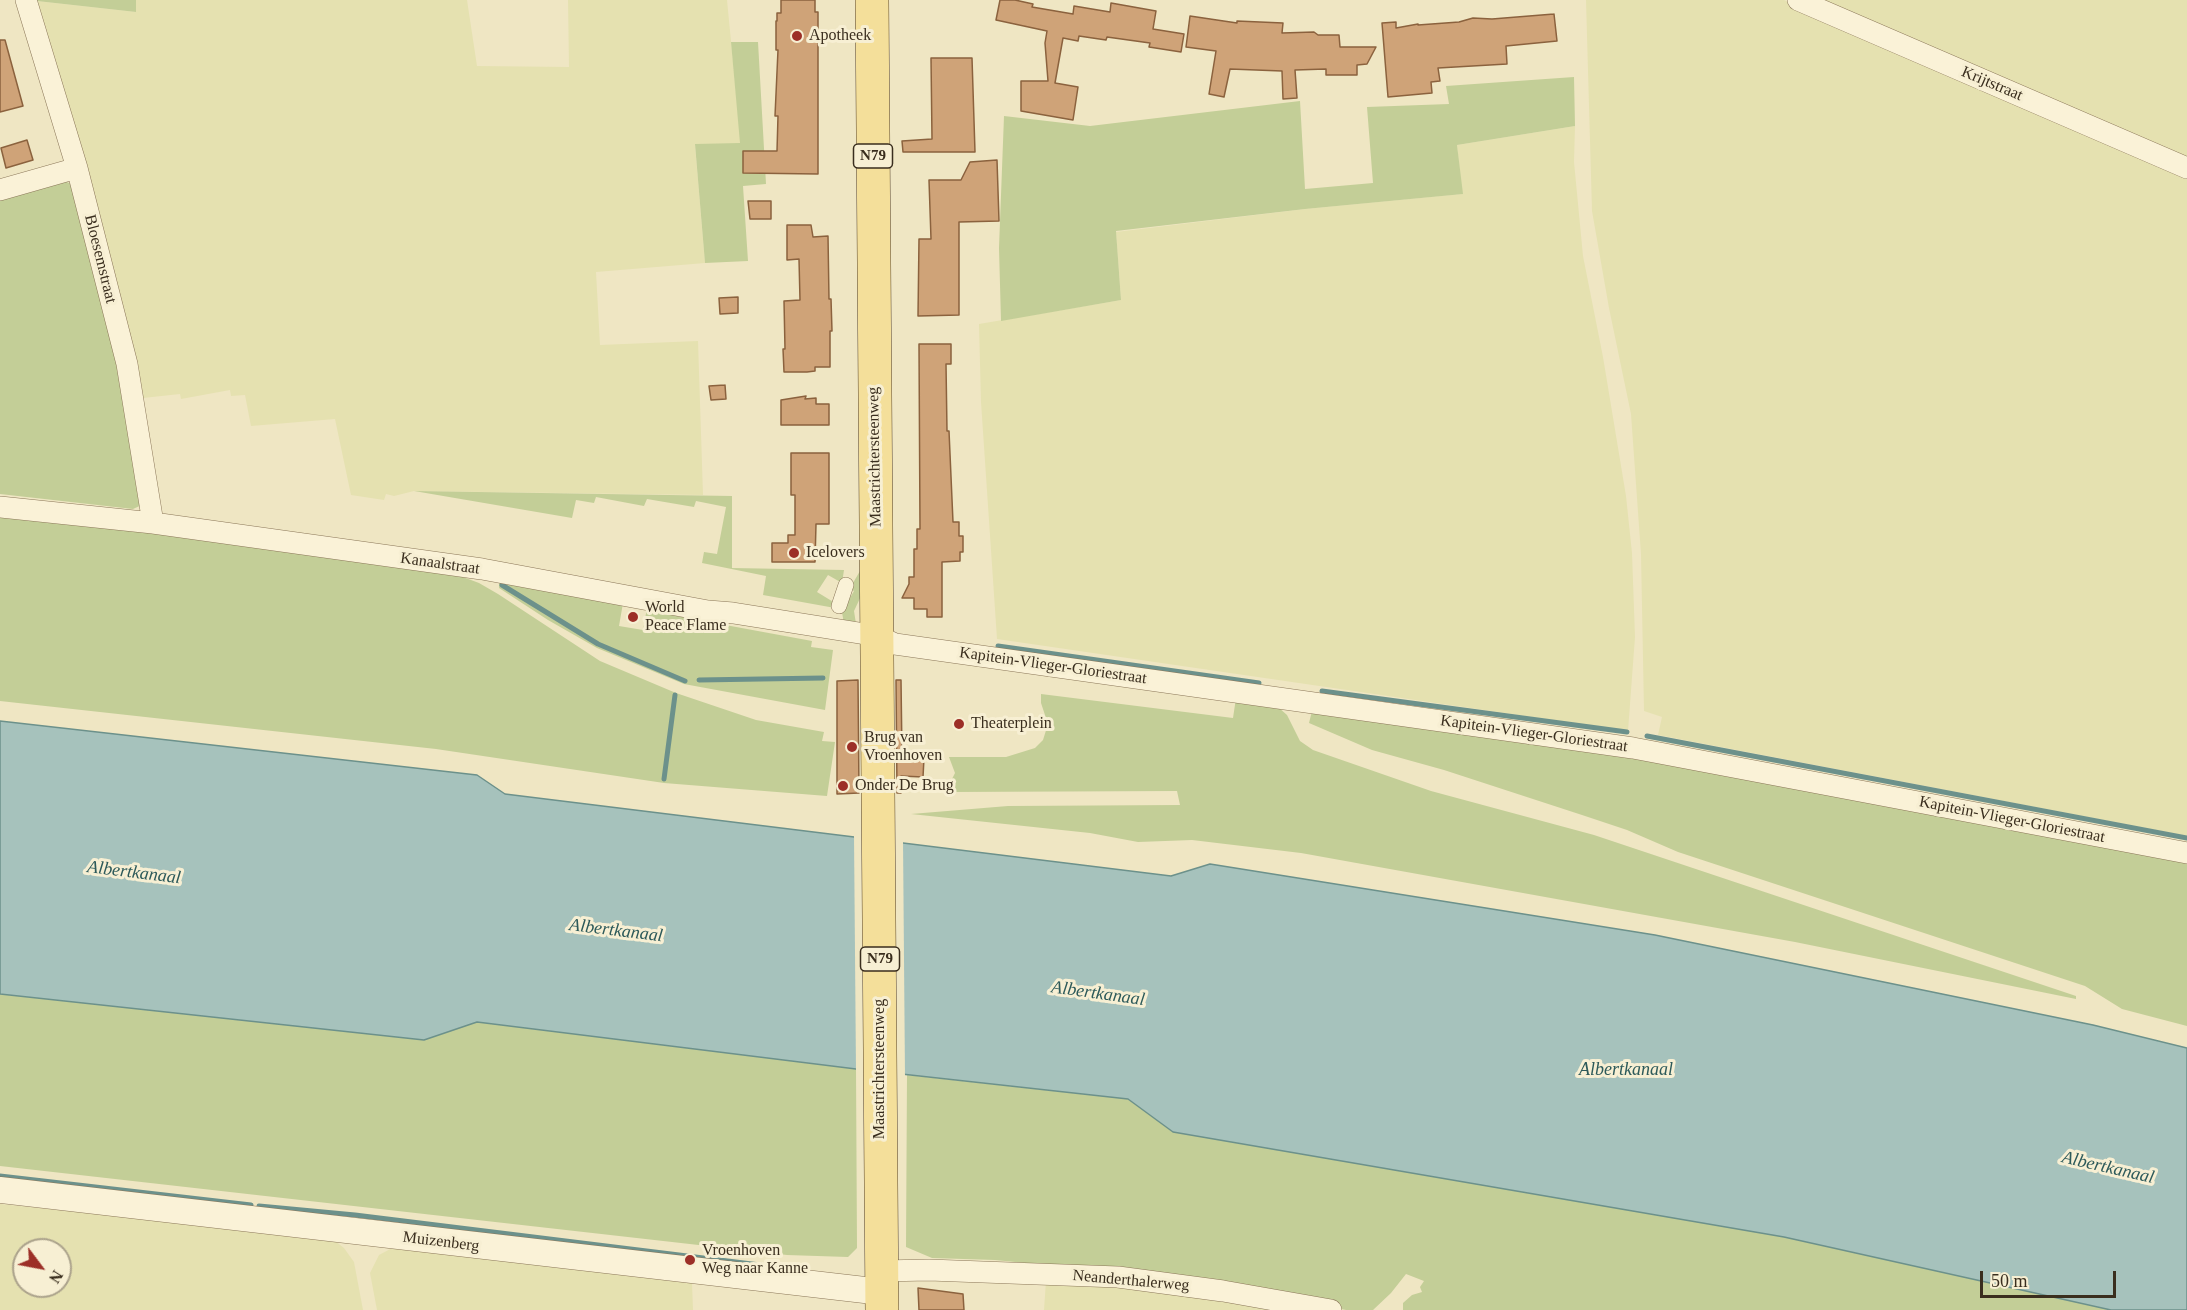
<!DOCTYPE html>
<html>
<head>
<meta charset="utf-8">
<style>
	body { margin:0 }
	#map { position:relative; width:2187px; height:1310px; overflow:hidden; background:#efe6c3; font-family:"Times New Roman",serif }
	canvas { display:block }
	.north { position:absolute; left:12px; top:1238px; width:60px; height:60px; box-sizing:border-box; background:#f7efd3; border:2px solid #aba28b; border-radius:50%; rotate:122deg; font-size:16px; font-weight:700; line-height:24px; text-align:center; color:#3a2e1e }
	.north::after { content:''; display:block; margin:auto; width:21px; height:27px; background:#9c2f27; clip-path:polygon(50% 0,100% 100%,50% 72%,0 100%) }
	.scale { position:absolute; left:1980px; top:1271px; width:136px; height:27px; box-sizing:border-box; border:3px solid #3a2e1e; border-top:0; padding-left:8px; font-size:18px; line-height:21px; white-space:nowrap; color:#3a2e1e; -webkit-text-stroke:4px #f7efd3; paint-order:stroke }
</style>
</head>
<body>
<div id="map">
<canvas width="2187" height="1310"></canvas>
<div class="north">N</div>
<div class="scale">50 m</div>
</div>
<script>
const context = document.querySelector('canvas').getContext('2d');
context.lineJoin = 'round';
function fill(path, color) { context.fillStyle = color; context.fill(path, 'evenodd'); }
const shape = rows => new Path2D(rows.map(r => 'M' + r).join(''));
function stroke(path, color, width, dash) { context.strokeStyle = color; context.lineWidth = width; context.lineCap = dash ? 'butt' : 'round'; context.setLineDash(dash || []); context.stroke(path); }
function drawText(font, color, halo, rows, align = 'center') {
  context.font = font + ' "Times New Roman",serif'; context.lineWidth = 6; context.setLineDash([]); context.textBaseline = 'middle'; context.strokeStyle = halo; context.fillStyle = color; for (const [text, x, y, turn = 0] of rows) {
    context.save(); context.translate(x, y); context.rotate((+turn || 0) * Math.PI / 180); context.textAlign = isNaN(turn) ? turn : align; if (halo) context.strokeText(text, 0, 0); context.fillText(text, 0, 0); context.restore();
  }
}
const farmland = shape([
	[136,0,467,0,477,66,569,67,568,0,727,0,741,144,695,145,705,263,596,272,600,345,698,341,703,495,414,491,394,496,386,494,384,500,351,495,335,419,251,426,245,395,231,396,230,390,181,399,180,394,143,398,88,181,37,1,136,12],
	[1586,0,1784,0,2187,175,2187,836,1658,735,1662,717,1644,711,1641,554,1631,414,1609,308,1592,211],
	[1818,0,2187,0,2187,162],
	[1575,126,1574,162,1583,256,1603,357,1626,496,1632,553,1635,637,1628,731,997,639,981,402,979,324,1121,300,1116,232,1305,209,1462,194,1457,145],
	[0,1204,324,1237,335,1241,344,1248,354,1262,363,1310,0,1310],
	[24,1250,60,1250,60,1286,24,1286],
	[394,1247,692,1283,693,1310,377,1310,370,1273,379,1255],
	[1046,1281,1160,1291,1276,1310,1044,1310]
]);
const green = shape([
	[37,0,136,0,136,12,37,1],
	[731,42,758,42,766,184,743,186,748,261,705,263,695,144,740,143],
	[1574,77,1575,126,1457,145,1463,194,1305,209,1116,231,1121,300,1001,321,999,248,1004,116,1090,126,1300,101,1305,189,1373,183,1367,107,1449,104,1446,86],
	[61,179,75,186,146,486,144,504,133,509,0,494,0,197],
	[414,491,732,496,732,568,844,570,842,583,828,575,817,592,835,603,835,608,763,595,766,576,702,563,704,552,717,554,726,507,696,501,694,507,647,499,644,506,596,497,594,503,576,500,572,518],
	[0,511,455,574,479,583,498,594,600,661,676,693,756,720,824,732,822,741,835,742,827,796,664,783,436,749,0,701],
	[860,571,862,594,854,611,856,624,845,629,841,607,844,608,854,591,850,588],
	[499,583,623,603,619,626,643,630,647,608,655,612,812,641,811,647,833,650,825,710,684,684,597,648,548,620,499,588],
	[1041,694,1233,718,1236,698,1278,707,1287,715,1300,741,1313,750,1431,791,1594,835,2076,996,2076,999,1795,942,1301,853,1192,840,1138,842,1090,833,911,814,1008,806,1180,805,1177,791,950,792,947,789,955,773,949,757,1006,757,1035,748,1043,740,1048,724,1041,703],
	[1313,707,1659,756,2187,857,2187,1026,2122,1009,2085,986,1678,852,1627,830,1582,815,1444,770,1372,750,1309,723],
	[0,994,424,1040,477,1022,856,1069,857,1248,848,1257,787,1255,0,1166],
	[907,1075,1128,1099,1173,1132,1784,1237,2111,1310,1403,1310,1403,1303,1412,1295,1422,1292,1420,1287,1424,1281,1406,1274,1391,1293,1373,1310,1346,1310,1217,1282,995,1260,932,1258,906,1247]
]);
const water = shape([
	[0,721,477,775,505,794,1171,876,1210,864,1655,935,2093,1025,2187,1048,2187,1310,2111,1310,1784,1237,1173,1132,1128,1099,856,1069,477,1022,424,1040,0,994,0,721]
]);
const pier = shape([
	[854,834,903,840,905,1078,856,1072]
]);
const stream = shape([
	[502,585,598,644,685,681],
	[998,646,1259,683],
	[699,680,823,678],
	[1322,691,1627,732],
	[1647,736,2187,838],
	[664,779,675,695],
	[0,1176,251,1205],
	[259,1206,355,1215,768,1266]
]);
const building = shape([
	[781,0,815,0,815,12,818,12,818,174,743,173,743,151,777,151,778,116,775,116,778,50,776,50,776,21,777,21,777,13,781,13,781,0],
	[1000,0,1015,0,1033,4,1032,7,1073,14,1074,6,1110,12,1111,3,1156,11,1153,29,1184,34,1181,52,1149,47,1150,43,1107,37,1106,40,1079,36,1078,41,1063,38,1055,83,1078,87,1073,120,1021,111,1021,81,1048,81,1045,43,1047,31,996,20,1000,0],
	[1554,14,1557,41,1506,46,1507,64,1438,68,1440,81,1431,82,1432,93,1388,97,1382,23,1396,22,1396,28,1418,24,1418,25,1459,22,1473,18,1492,19,1554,14],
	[1190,16,1237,23,1237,21,1283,23,1282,33,1314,32,1318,35,1339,35,1340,47,1376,47,1367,64,1357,65,1357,75,1326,75,1326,69,1295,70,1297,98,1283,99,1282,71,1230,69,1224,97,1209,94,1216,51,1186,47,1190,16],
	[0,40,5,40,23,106,0,112,0,40],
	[931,58,972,58,975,152,903,152,902,141,932,139,931,58],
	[27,140,33,160,6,168,1,148,27,140],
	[997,160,999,221,959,222,959,315,918,316,919,239,931,239,929,180,961,180,970,162,997,160],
	[748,201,771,201,771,219,750,219,748,201],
	[787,225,811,225,813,237,828,236,829,299,831,299,832,331,830,331,830,367,815,367,815,371,807,372,784,372,783,349,785,349,784,301,800,300,799,259,787,260,787,225],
	[738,297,738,313,720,314,719,298,738,297],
	[919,344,951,344,951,364,946,364,947,431,949,431,953,522,959,522,959,536,963,536,963,552,960,552,960,561,942,562,942,617,927,617,927,609,914,609,914,598,902,598,909,584,909,577,914,577,914,549,917,549,917,529,920,529,919,344],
	[725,385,726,399,711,400,709,386,725,385],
	[806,396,805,399,816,398,816,404,829,404,829,425,781,425,781,400,806,396],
	[791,453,829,453,829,524,816,524,815,562,772,562,772,543,788,543,788,535,795,535,795,495,791,495,791,453],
	[858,680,859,793,837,794,837,681,858,680],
	[896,680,901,680,902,756,924,758,923,777,901,776,901,793,897,793,896,680],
	[918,1288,963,1294,964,1310,919,1310,918,1288]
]);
const pedestrian = shape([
	[839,606,846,585]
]);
const minor = shape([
	[26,0,77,168,127,364,153,523],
	[1798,0,2187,168],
	[0,190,77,168],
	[0,507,153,523,482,569,708,611,733,613,878,636,895,644,1633,748,2187,853],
	[881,1271,929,1270,1118,1277,1223,1291,1331,1310]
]);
const tertiary = shape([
	[0,1190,882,1292]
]);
const primary = shape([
	[872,0,882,1310]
]);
const markers = [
	[797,36,6,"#9c2f27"],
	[794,553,6,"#9c2f27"],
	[633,617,6,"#9c2f27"],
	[959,724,6,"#9c2f27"],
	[852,747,6,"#9c2f27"],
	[843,786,6,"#9c2f27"],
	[690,1260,6,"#9c2f27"]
];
const shields = [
	[873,156,39],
	[880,959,39]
];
const shieldNames = [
	["N79",873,156],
	["N79",880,959]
];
const poiNames = [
	["Apotheek",809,36],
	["Icelovers",806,553],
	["World",645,608],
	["Peace Flame",645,626],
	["Theaterplein",971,724],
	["Brug van",864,738],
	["Vroenhoven",864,756],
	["Onder De Brug",855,786],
	["Vroenhoven",702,1251],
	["Weg naar Kanne",702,1269]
];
const streetNames = [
	["Krijtstraat",1992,84,23],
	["Bloesemstraat",100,259,76],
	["Maastrichtersteenweg",875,457,-91],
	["Kanaalstraat",440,564,8],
	["Kapitein-Vlieger-Gloriestraat",1053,666,8],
	["Kapitein-Vlieger-Gloriestraat",1534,734,8],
	["Kapitein-Vlieger-Gloriestraat",2012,820,11],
	["Maastrichtersteenweg",880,1069,-90],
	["Muizenberg",441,1242,7],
	["Neanderthalerweg",1131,1281,5]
];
const waterNames = [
	["Albertkanaal",134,873,7],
	["Albertkanaal",616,931,7],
	["Albertkanaal",1098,994,8],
	["Albertkanaal",1626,1070],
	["Albertkanaal",2108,1168,13]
];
fill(farmland, '#e5e1b0');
fill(green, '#c3ce97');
fill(water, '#a6c2bc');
stroke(water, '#6c918b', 1.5);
fill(pier, '#efe6c3');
stroke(stream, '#6c918b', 5);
fill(building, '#cfa378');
stroke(building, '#8b623e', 1.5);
stroke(pedestrian, '#8b7759', 16);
stroke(minor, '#8b7759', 22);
stroke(tertiary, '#8b7759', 27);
stroke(primary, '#58452e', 34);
stroke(pedestrian, '#faf2d7', 15);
stroke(minor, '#faf2d7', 21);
stroke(tertiary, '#faf2d7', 26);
stroke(primary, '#f4df9a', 33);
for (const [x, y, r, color] of markers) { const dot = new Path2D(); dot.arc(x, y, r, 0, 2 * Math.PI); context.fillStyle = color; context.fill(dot); stroke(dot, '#f7efd3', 2); }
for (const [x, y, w] of shields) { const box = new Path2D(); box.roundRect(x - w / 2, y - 12, w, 24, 4.5); context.fillStyle = '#f7efd3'; context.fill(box); stroke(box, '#3a2e1e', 1.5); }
drawText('bold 15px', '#3a2e1e', null, shieldNames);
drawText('16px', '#3a2e1e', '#f7efd3', poiNames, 'left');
drawText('16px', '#3a2e1e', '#f7efd3', streetNames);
drawText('italic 18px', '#2d5a5a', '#f7efd3', waterNames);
</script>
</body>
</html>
